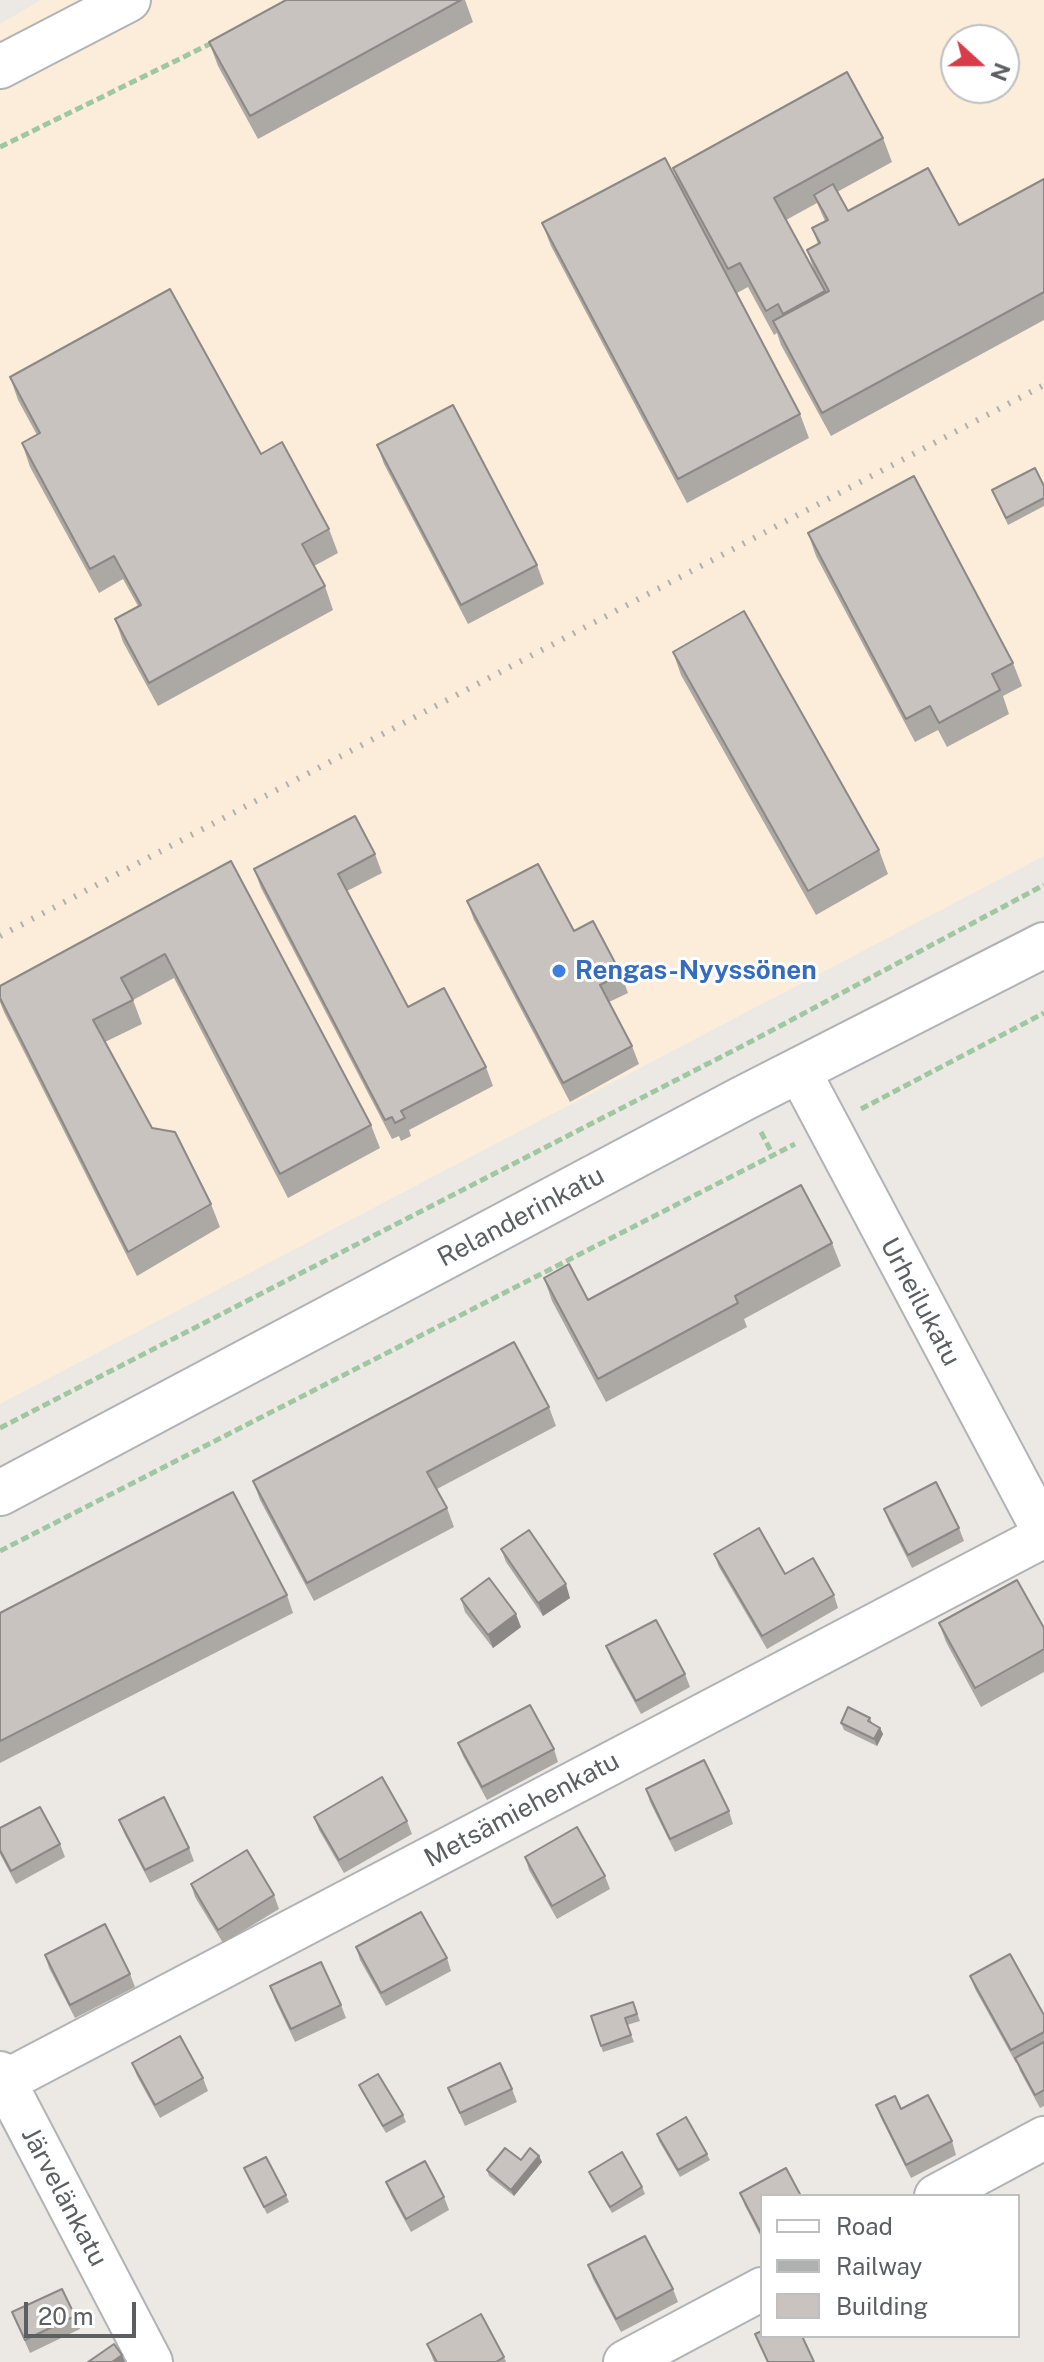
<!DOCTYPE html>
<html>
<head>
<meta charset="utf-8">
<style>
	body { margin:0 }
	#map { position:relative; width:1044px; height:2362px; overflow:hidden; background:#ece8e3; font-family:"Public Sans",sans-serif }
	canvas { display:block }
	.legend { position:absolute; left:760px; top:2194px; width:260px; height:144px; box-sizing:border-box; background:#fff; border:2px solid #bdbfc0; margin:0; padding:10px 14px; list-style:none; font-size:24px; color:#5b5f62 }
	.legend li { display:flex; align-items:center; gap:16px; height:40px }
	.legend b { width:40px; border:2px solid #bdbfc0 }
	.north { position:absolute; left:940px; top:24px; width:80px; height:80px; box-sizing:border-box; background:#fff; border:2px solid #bdbfc0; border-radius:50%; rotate:111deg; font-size:22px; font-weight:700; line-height:32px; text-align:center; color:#5b5f62 }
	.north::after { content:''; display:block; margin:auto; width:28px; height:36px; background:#da3b49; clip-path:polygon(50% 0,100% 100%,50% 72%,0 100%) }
	.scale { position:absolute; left:24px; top:2302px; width:112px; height:36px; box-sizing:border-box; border:4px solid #5b5f62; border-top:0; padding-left:10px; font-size:24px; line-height:28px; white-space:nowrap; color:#5b5f62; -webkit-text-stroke:6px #fff; paint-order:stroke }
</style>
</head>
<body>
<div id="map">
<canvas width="1044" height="2362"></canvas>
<ul class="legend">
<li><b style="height:10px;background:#fff"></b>Road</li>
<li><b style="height:10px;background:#afb0b0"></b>Railway</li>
<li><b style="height:22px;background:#c8c3bf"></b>Building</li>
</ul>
<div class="north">N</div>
<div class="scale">20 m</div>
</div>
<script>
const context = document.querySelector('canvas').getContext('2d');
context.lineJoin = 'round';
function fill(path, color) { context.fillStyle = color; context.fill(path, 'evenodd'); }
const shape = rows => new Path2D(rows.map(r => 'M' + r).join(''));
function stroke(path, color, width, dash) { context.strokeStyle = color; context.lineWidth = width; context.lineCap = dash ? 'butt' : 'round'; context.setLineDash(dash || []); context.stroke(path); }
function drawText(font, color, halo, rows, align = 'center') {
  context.font = font + ' "Public Sans",sans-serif'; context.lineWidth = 6; context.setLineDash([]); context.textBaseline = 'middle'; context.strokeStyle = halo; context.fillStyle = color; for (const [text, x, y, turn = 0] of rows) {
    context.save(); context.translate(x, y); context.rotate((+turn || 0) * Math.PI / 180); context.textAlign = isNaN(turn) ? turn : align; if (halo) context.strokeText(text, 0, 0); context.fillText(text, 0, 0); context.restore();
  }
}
const commercial = shape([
	[41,0,1044,0,1044,856,0,1404,0,24],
	[956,40,1004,40,1004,88,956,88]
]);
const path = shape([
	[0,147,214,42],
	[861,1109,1044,1013],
	[761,1132,773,1155],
	[0,1428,752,1041,1044,885],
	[0,1551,795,1144]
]);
const street = shape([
	[0,67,129,0],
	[799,1071,1044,1532],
	[0,2073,151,2362],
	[0,2084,1044,1536],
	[936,2196,1044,2138],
	[625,2362,762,2289]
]);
const secondary = shape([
	[0,1493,742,1099,1044,945]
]);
const rail = shape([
	[0,936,1044,385]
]);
const wall = shape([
	[286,0,465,0,473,22,258,139,218,66,209,42],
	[883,138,892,162,837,192,848,211,959,225,1044,179,1044,320,831,436,781,345,777,333,774,335,748,287,737,293,800,414,809,438,687,503,551,246,542,223,679,184,673,168],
	[817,203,825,221,812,228,818,244,807,250,815,273,786,220],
	[10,377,261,454,329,529,338,553,314,566,325,586,333,610,158,706,123,642,115,619,138,606,123,579,99,593,30,467,22,443,37,435,18,400],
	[377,445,537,565,544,584,468,624,384,464],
	[1044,486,1044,506,1008,525,992,490],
	[808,533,1013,663,1022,686,1003,696,1009,714,947,747,938,730,915,742,816,556],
	[673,652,879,850,888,874,816,915,681,675],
	[375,854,382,873,347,891,408,1007,486,1067,493,1086,409,1130,411,1136,401,1141,399,1136,392,1139,261,888,254,869],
	[231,861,371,1125,380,1148,288,1198,174,978,133,1000,142,1024,105,1042,152,1128,211,1204,220,1227,137,1276,4,1012,0,1002,0,986],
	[467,901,574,931,621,974,628,993,609,1002,632,1046,639,1064,570,1102,474,920],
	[832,1243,841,1266,744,1319,747,1327,606,1402,552,1301,544,1278,588,1300],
	[549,1407,556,1426,437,1489,447,1508,454,1527,314,1601,260,1500,253,1481],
	[884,1509,959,1528,964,1541,912,1568,889,1522],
	[501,1549,570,1598,543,1616,506,1562],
	[714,1554,785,1574,834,1595,838,1608,767,1649,719,1567],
	[287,1595,293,1613,0,1763,0,1613],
	[461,1599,521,1627,493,1648,465,1612],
	[939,1623,1044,1628,1044,1672,981,1707,946,1642],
	[606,1646,685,1674,690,1687,641,1714,611,1659],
	[870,1718,872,1723,880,1728,883,1734,877,1746,844,1730,841,1723],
	[458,1743,554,1749,558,1762,487,1800,463,1756],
	[646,1789,729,1811,733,1824,675,1852,650,1802],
	[314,1817,407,1821,412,1834,344,1873,319,1830],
	[119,1820,189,1848,194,1861,150,1883,124,1833],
	[0,1828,60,1844,65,1857,16,1884,0,1854],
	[525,1857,605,1876,610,1889,557,1919,529,1870],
	[191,1884,274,1895,279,1909,223,1943,195,1897],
	[356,1947,447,1958,451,1971,386,2006,360,1960],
	[45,1955,130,1974,135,1987,75,2018,49,1968],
	[970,1976,1044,2015,1044,2106,1040,2108,1020,2071,1017,2062,1016,2063,975,1989],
	[270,1986,341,2005,346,2018,295,2042,275,2000],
	[633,2002,640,2021,627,2025,634,2042,603,2052,591,2016],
	[132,2063,203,2078,208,2091,160,2118,137,2076],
	[359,2085,403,2115,406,2122,386,2133,362,2092],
	[448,2088,512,2089,517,2102,465,2126],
	[876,2105,901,2109,952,2141,956,2155,911,2178,881,2118],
	[657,2134,707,2154,710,2160,680,2177,659,2141],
	[539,2156,542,2162,514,2196,489,2176,487,2170],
	[244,2168,286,2195,289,2202,267,2214],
	[589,2172,642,2187,645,2194,612,2213,592,2179],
	[386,2182,444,2197,449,2210,411,2232,391,2195],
	[740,2193,762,2196,762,2239,745,2206],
	[588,2265,673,2289,678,2302,621,2332,593,2279],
	[12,2312,75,2316,80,2329,30,2353],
	[427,2344,504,2357,506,2362,434,2362]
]);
const shadedWall = shape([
	[566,1584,570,1598,543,1616,538,1603],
	[516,1614,521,1627,493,1648,488,1635],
	[880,1728,883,1734,877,1746,874,1739],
	[539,2156,542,2162,514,2196,511,2190],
	[122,2355,125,2362,112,2362]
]);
const building = shape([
	[286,0,461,0,250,116,209,42,286,0],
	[847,72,883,138,774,198,825,291,783,314,778,304,766,311,740,263,728,269,673,168,847,72],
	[665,158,800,414,678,479,542,223,665,158],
	[928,168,959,225,1044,179,1044,292,822,413,773,321,829,291,807,250,820,243,812,228,828,220,814,195,833,184,848,211,928,168],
	[170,289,261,454,282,442,329,529,302,544,325,586,149,683,115,619,141,605,114,556,90,569,22,443,40,433,10,377,170,289],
	[453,405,537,565,461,605,377,445,453,405],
	[1035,468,1044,486,1044,498,1006,518,992,490,1035,468],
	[914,476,1013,663,992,674,1000,690,939,723,930,706,906,719,808,533,914,476],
	[744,611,879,850,808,891,673,652,744,611],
	[355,816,375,854,338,874,408,1007,444,988,486,1067,401,1111,405,1118,395,1123,392,1117,385,1120,254,869,355,816],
	[231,861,371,1125,280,1174,165,954,121,978,133,1000,93,1020,152,1128,175,1132,211,1204,128,1252,0,998,0,986,231,861],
	[538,864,574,931,593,921,621,974,600,985,632,1046,563,1083,467,901,538,864],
	[801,1185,832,1243,735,1296,738,1303,598,1379,544,1278,569,1264,588,1300,801,1185],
	[514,1342,549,1407,427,1472,447,1508,307,1583,253,1481,514,1342],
	[936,1482,959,1528,908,1555,884,1509,936,1482],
	[233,1492,287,1595,0,1741,0,1613,233,1492],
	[759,1528,785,1574,813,1558,834,1595,762,1636,714,1554,759,1528],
	[529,1530,566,1584,538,1603,501,1549,529,1530],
	[489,1578,516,1614,488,1635,461,1599,489,1578],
	[1017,1580,1044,1628,1044,1649,975,1688,939,1623,1017,1580],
	[656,1620,685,1674,636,1701,606,1646,656,1620],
	[530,1705,554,1749,482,1787,458,1743,530,1705],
	[848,1707,870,1718,868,1721,880,1728,874,1739,841,1723,848,1707],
	[704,1760,729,1811,670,1839,646,1789,704,1760],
	[382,1777,407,1821,339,1860,314,1817,382,1777],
	[164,1797,189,1848,145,1870,119,1820,164,1797],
	[40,1807,60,1844,11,1871,0,1850,0,1828,40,1807],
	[577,1827,605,1876,552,1906,525,1857,577,1827],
	[247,1850,274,1895,218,1930,191,1884,247,1850],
	[421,1912,447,1958,381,1993,356,1947,421,1912],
	[105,1924,130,1974,70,2005,45,1955,105,1924],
	[1010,1954,1044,2015,1044,2032,1011,2050,970,1976,1010,1954],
	[321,1962,341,2005,291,2029,270,1986,321,1962],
	[633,2002,637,2014,625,2018,631,2035,601,2046,591,2016,633,2002],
	[180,2036,203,2078,155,2105,132,2063,180,2036],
	[1044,2042,1044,2090,1035,2095,1015,2058,1044,2042],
	[500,2063,512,2089,460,2113,448,2088,500,2063],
	[378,2074,403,2115,383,2126,359,2085,378,2074],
	[928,2095,952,2141,906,2165,876,2105,895,2096,901,2109,928,2095],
	[686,2117,707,2154,678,2170,657,2134,686,2117],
	[505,2148,521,2160,530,2148,539,2156,511,2190,487,2170,505,2148],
	[622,2152,642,2187,610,2207,589,2172,622,2152],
	[266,2157,286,2195,264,2207,244,2168,266,2157],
	[425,2161,444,2197,406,2219,386,2182,425,2161],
	[786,2168,801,2196,762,2196,762,2235,740,2193,786,2168],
	[645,2236,673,2289,616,2319,588,2265,645,2236],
	[62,2289,75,2316,25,2340,12,2312,62,2289],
	[481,2314,504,2357,496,2362,437,2362,427,2344,481,2314],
	[762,2331,762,2336,802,2336,814,2362,768,2362,755,2334,762,2331],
	[114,2344,122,2355,112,2362,88,2362,114,2344]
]);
const markers = [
	[559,971,8,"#3f7fe0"]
];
const shopNames = [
	["Rengas-Nyyssönen",575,971]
];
const streetNames = [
	["Relanderinkatu",521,1217,-28],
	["Urheilukatu",920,1302,62],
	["Metsämiehenkatu",522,1810,-28],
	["Järvelänkatu",64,2197,62]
];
fill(commercial, '#fbedd9');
stroke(street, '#b0b4b7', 46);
stroke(secondary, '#afb3b7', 48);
stroke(path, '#9ec7a2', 5, [8, 4]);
stroke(street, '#fff', 42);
stroke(secondary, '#fff', 44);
stroke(rail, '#afb0b0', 6, [2, 10]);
fill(wall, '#aca8a4');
fill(shadedWall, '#8c8886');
fill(building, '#c8c3bf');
stroke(building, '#8c8886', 2);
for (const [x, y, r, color] of markers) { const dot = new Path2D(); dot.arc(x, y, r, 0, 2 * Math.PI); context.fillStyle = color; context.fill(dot); stroke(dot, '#fff', 3); }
drawText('bold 26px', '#366cbe', '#fff', shopNames, 'left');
drawText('26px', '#5b5f62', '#fff', streetNames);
</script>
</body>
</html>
